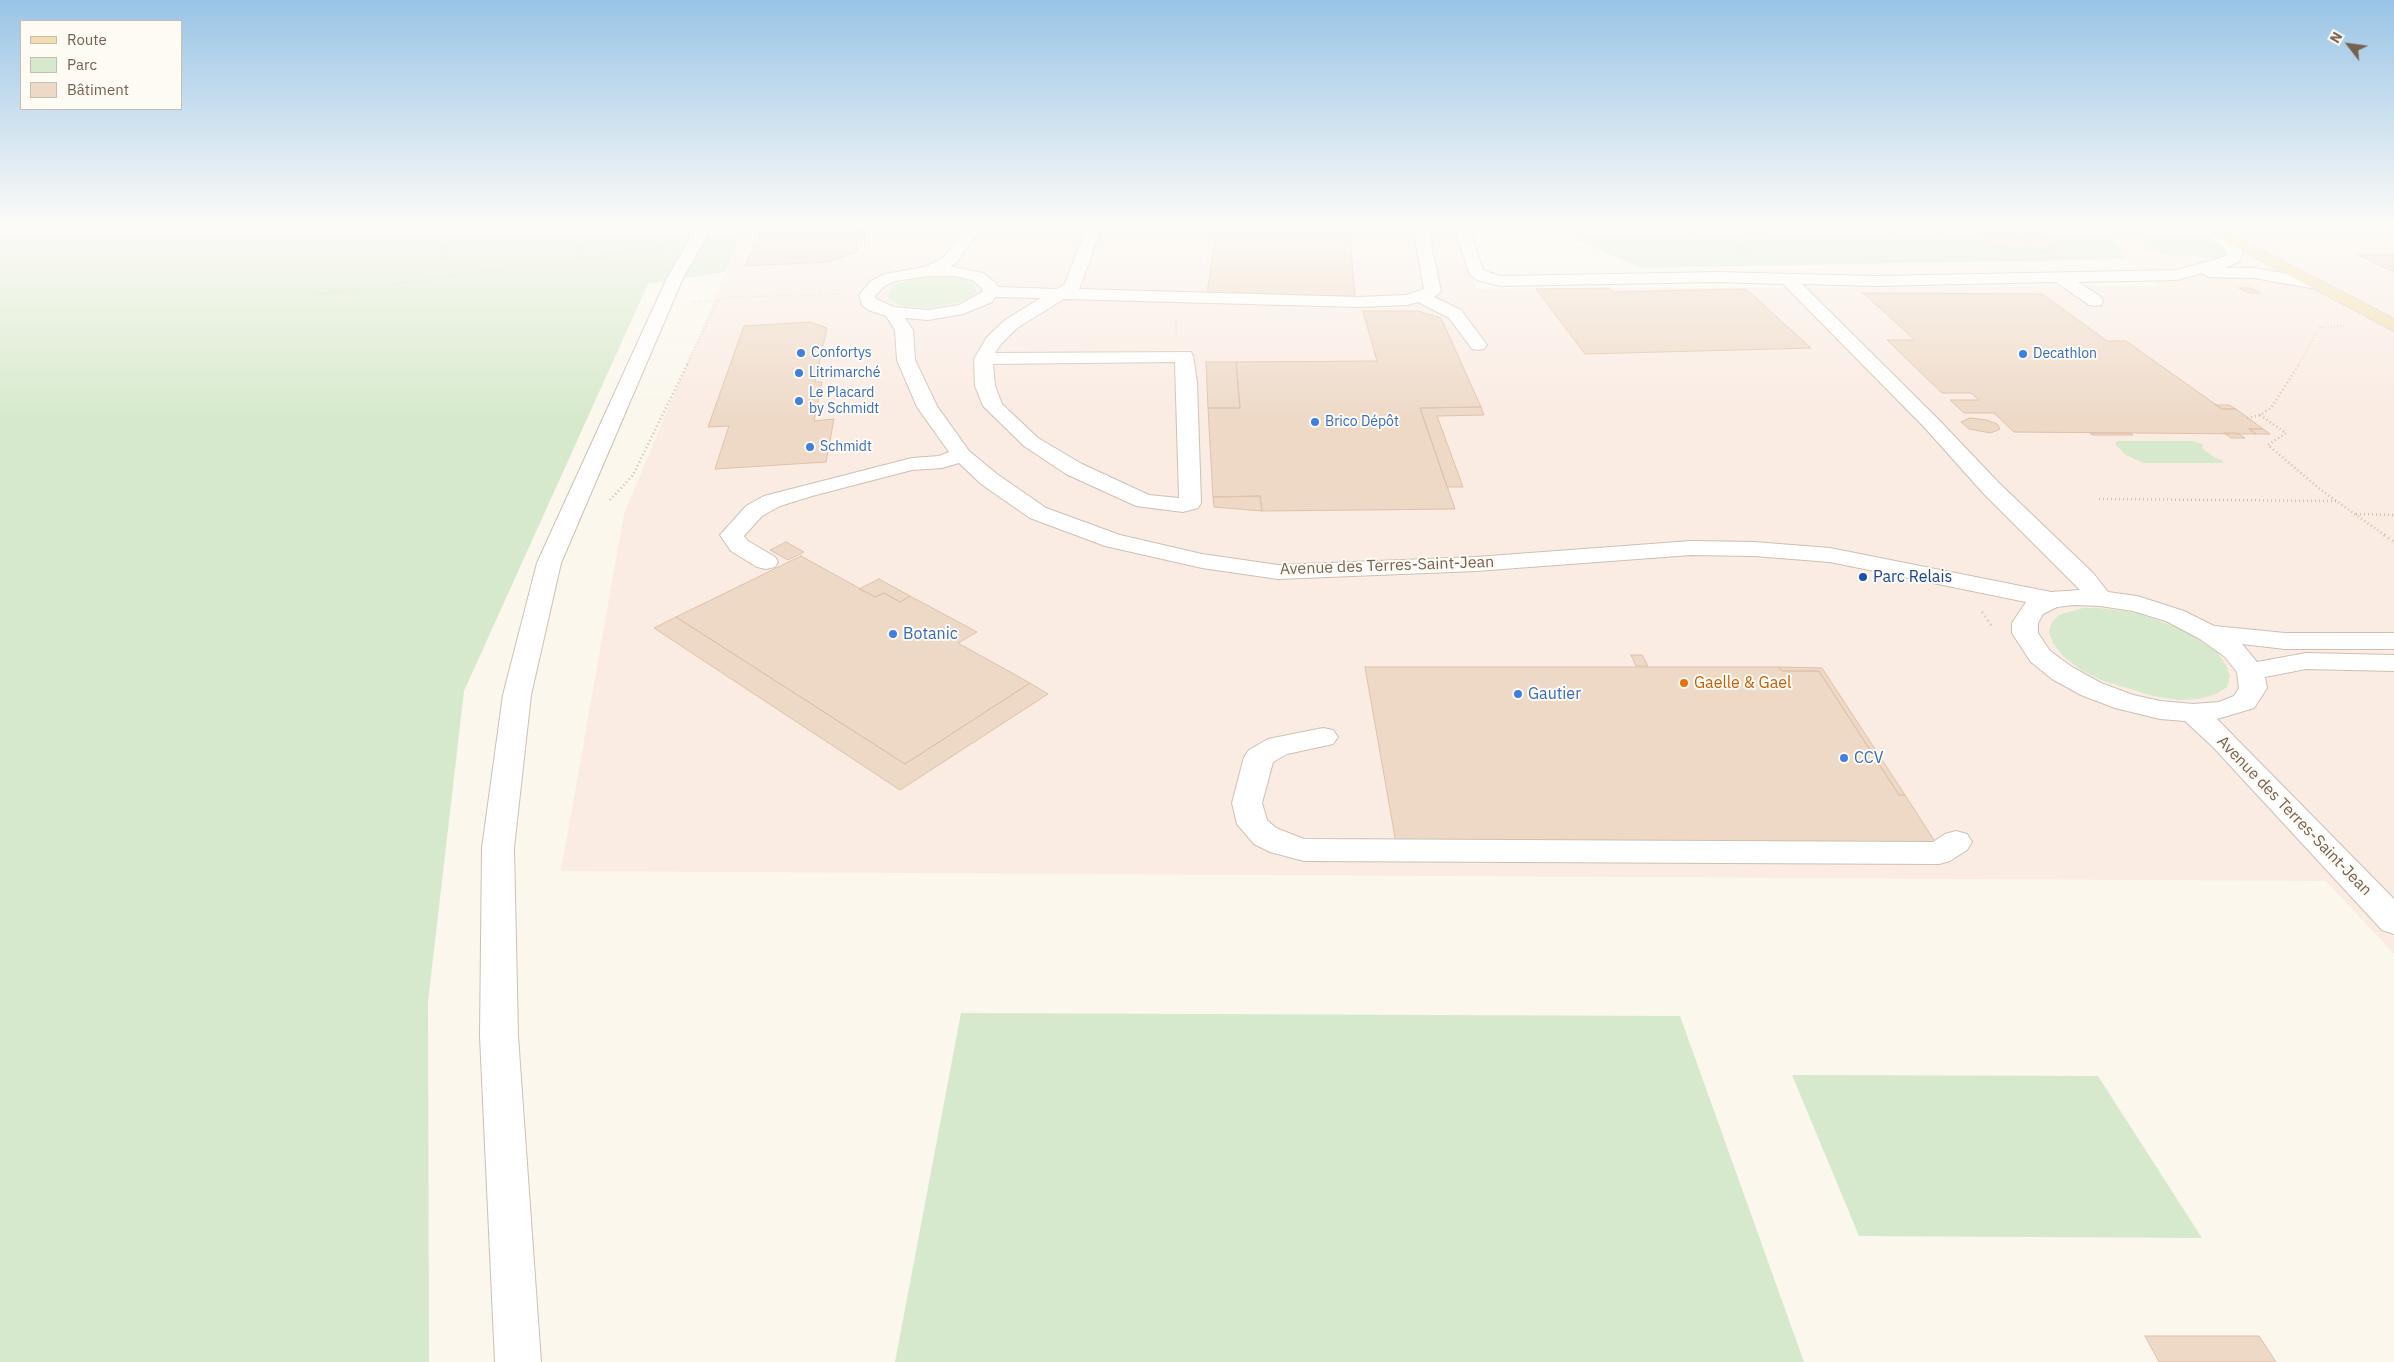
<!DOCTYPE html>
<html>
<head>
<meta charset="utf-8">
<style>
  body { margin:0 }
  #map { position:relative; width:2394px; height:1362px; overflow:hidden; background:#fbf7ed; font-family:"IBM Plex Sans",sans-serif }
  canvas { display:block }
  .legend { position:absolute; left:20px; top:20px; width:162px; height:90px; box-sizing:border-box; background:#fefbf4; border:1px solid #c8bdb3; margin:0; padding:6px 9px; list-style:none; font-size:15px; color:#766151 }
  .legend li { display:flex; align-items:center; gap:10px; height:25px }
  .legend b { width:25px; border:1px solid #c8bdb3 }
  .north { position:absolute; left:2324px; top:20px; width:50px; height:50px; -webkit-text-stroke:4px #fefbf4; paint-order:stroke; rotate:300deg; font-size:14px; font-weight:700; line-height:20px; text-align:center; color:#766151 }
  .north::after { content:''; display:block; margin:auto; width:18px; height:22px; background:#766151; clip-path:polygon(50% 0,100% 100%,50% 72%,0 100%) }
</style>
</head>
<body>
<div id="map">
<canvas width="2394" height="1362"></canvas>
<ul class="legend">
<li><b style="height:6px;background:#f3ddad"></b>Route</li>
<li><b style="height:14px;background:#d6e9cc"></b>Parc</li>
<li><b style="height:14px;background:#eed9c7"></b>Bâtiment</li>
</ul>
<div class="north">N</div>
</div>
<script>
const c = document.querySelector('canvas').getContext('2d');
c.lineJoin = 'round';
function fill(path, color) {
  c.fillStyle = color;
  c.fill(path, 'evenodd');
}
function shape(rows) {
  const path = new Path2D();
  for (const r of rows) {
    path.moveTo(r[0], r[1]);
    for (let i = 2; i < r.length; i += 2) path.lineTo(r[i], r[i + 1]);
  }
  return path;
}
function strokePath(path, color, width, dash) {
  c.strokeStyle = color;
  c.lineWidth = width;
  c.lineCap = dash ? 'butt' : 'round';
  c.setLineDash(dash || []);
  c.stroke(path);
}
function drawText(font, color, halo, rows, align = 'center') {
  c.font = font + ' "IBM Plex Sans",sans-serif';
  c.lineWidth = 4;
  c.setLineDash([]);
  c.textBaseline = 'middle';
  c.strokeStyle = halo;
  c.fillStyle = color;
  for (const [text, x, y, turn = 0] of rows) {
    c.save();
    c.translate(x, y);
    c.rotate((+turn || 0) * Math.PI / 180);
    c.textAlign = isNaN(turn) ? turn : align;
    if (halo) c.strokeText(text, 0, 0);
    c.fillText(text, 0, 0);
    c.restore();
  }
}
const commercial = shape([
  [744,227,1455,227,1477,289,2160,286,2125,259,2106,230,2101,227,2394,227,2394,954,2326,881,561,871,624,514]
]);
const green = shape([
  [0,227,744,227,725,272,648,284,464,691,428,1002,429,1362,0,1362],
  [1572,227,2101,227,2106,230,2125,259,1641,268,1578,240],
  [2152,231,2210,238,2223,245,2227,252,2224,258,2171,255,2147,250,2141,238,2142,235],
  [927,276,961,278,974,284,976,291,974,295,961,302,928,308,906,306,897,304,888,297,888,292,897,284],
  [2117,441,2193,441,2203,444,2202,448,2215,458,2223,460,2223,463,2144,463,2126,455,2115,444],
  [2083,608,2099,608,2137,613,2182,629,2217,652,2226,665,2230,676,2227,687,2216,694,2200,699,2178,700,2153,696,2101,680,2080,669,2063,656,2053,643,2049,632,2052,622,2059,615],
  [961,1013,1680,1016,1804,1362,895,1362],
  [1792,1075,2098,1076,2202,1238,1859,1236]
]);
const building = shape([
  [761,227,863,227,857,252,828,262,745,266,761,227],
  [1209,227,1218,227,1217,235,1208,234,1209,227],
  [1218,227,1349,227,1355,296,1207,293,1215,241,1207,241,1208,234,1217,235,1218,227],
  [863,228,866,228,866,244,859,244,863,228],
  [1995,228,2014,235,2041,234,2059,240,2046,252,2024,248,2021,251,1979,242,1987,235,1978,233,1984,229,1995,228],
  [2357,254,2394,254,2394,272,2383,267,2357,254],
  [1609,288,1613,292,1746,289,1811,348,1585,354,1536,289,1609,288],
  [2239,288,2251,288,2260,293,2249,293,2239,288],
  [1863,293,2042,294,2107,341,2126,341,2222,409,2236,409,2263,429,2249,429,2256,434,2014,432,1994,413,1964,413,1950,400,1979,400,1971,393,1942,393,1887,340,1915,340,1863,293],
  [1363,311,1418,311,1441,318,1481,407,1420,408,1455,509,1262,511,1260,496,1213,497,1208,408,1240,408,1236,362,1377,361,1363,311],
  [810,322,827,328,815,382,822,382,814,421,834,419,826,462,715,469,729,426,708,427,744,326,810,322],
  [1206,362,1236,362,1240,408,1208,408,1206,362],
  [2215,405,2229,405,2236,409,2222,409,2215,405],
  [1481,407,1484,415,1437,416,1463,487,1447,487,1420,408,1481,407],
  [1970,418,1987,420,1997,424,2000,429,1991,433,1969,429,1961,422,1970,418],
  [2249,429,2263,429,2270,434,2256,434,2249,429],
  [2090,433,2130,433,2133,435,2092,435,2090,433],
  [2224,433,2238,433,2245,438,2231,438,2224,433],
  [1260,496,1262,511,1214,507,1213,497,1260,496],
  [786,542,804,552,788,560,770,550,786,542],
  [801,556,875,597,884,593,900,602,910,596,977,632,958,643,1030,683,905,764,676,617,801,556],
  [879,579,910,596,900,602,884,593,875,597,859,589,879,579],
  [676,617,905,764,1030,683,1048,694,900,790,654,628,676,617],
  [1631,655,1642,655,1648,666,1636,666,1631,655],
  [1365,667,1779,667,1782,671,1819,671,1899,795,1905,795,1936,843,1396,843,1365,667],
  [1779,667,1822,668,1905,795,1899,795,1819,671,1782,671,1779,667],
  [2145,1336,2259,1336,2276,1362,2159,1362,2145,1336]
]);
const pathFar2 = shape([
  [1663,227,1723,239,1830,243,1916,241,1937,235,1951,227],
  [1704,227,1771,235,1836,237,1884,235,1921,227],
  [1834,227,1840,227],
  [1730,240,1753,253],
  [581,259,583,227],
  [1205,275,1213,227],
  [439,278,441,257,447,238,454,227],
  [312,295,664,248],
  [692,302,720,300],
  [1176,320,1176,333],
  [687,364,718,301,728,297,843,294],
  [2299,364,2320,327,2344,326]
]);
const pathFar1 = shape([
  [2260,415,2286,433,2268,445,2321,490,2386,536],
  [2247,418,2260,415,2271,408,2300,363],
  [2099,499,2337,501],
  [610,500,633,475,688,363],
  [2356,514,2394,515]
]);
const path = shape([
  [2384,535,2394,542],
  [1982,612,1993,628]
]);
const minor = shape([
  [697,227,712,227,683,278,561,563,531,695,514,848,518,1036,541,1362,495,1362,480,1036,482,848,503,695,537,563,667,278,697,227],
  [967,227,982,227,956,263,950,266,983,273,996,283,998,287,1057,289,1065,284,1087,227,1102,227,1079,289,1359,297,1406,295,1424,289,1413,227,1428,227,1441,292,1434,297,1461,310,1487,345,1484,349,1478,350,1472,349,1449,318,1418,302,1407,305,1359,307,1064,299,1017,328,1001,344,995,353,1191,352,1193,356,1197,382,1201,503,1198,508,1183,512,1136,506,1066,474,1024,446,983,406,975,386,974,359,987,337,1005,320,1041,298,995,297,992,302,963,314,928,320,905,318,913,330,915,360,937,406,969,451,997,474,1046,508,1120,535,1202,554,1278,565,1476,557,1691,541,1754,542,1830,548,2051,592,2080,590,1983,493,1925,428,1783,284,1718,282,1500,286,1477,280,1470,275,1454,227,1469,227,1483,270,1500,276,1718,272,1876,276,2177,270,2227,256,2225,249,2194,227,2212,227,2235,243,2243,252,2240,261,2225,268,2254,268,2311,278,2317,280,2319,283,2317,286,2311,288,2254,278,2209,277,2202,273,2177,280,2078,282,2101,297,2103,301,2101,305,2095,306,2089,305,2056,282,1876,286,1802,284,1939,420,1999,483,2093,573,2108,592,2137,596,2184,611,2214,626,2285,633,2394,633,2394,649,2285,649,2242,644,2257,662,2306,653,2394,655,2394,671,2306,669,2265,677,2267,688,2254,708,2217,719,2394,899,2394,934,2382,930,2213,747,2185,721,2160,719,2115,708,2081,695,2052,679,2031,662,2012,633,2012,623,2026,602,1830,562,1754,556,1691,555,1476,571,1278,579,1202,568,1105,546,1030,518,981,484,959,463,942,468,912,470,812,496,780,506,762,516,744,536,748,541,775,557,778,562,775,567,766,569,757,567,731,551,720,535,746,506,764,496,912,458,939,456,949,452,917,407,897,360,895,330,886,316,868,310,862,305,859,295,871,281,885,274,925,267,944,257,967,227],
  [929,276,954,276,972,280,982,288,982,292,959,305,928,310,894,307,876,299,875,296,883,287,895,281,929,276],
  [1175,362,1179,498,1149,495,1082,464,1038,438,1002,404,995,386,993,364,1175,362],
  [2074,605,2100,606,2133,611,2166,621,2200,639,2225,657,2237,672,2239,688,2234,696,2219,702,2193,704,2160,701,2133,695,2101,683,2072,667,2050,651,2038,633,2038,623,2043,614,2057,607,2074,605],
  [1323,728,1333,730,1338,737,1333,744,1287,754,1273,762,1262,803,1267,820,1276,828,1304,839,1933,842,1945,834,1956,831,1967,834,1972,842,1967,850,1950,861,1939,864,1304,861,1270,852,1254,844,1237,824,1232,803,1244,757,1249,750,1268,739,1323,728]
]);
const major = shape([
  [2198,227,2217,227,2394,319,2394,331,2198,227]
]);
const markers = [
  [801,353,5,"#3f7fe0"],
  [2023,354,5,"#3f7fe0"],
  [799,373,5,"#3f7fe0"],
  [799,401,5,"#3f7fe0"],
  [1315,422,5,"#3f7fe0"],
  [810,447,5,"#3f7fe0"],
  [1863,577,5,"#1a4fb4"],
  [893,634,5,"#3f7fe0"],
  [1684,683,5,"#e8710a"],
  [1518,694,5,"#3f7fe0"],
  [1844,758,5,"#3f7fe0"]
];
const farShopnames = [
  ["Confortys",811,353],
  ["Decathlon",2033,354],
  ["Litrimarché",809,373],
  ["Le Placard",809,393],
  ["by Schmidt",809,409],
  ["Brico Dépôt",1325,422],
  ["Schmidt",820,447]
];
const streetNames = [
  ["Avenue des Terres-Saint-Jean",1387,566,-2],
  ["Avenue des Terres-Saint-Jean",2294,816,46]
];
const transitNames = [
  ["Parc Relais",1873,577]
];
const shopNames = [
  ["Botanic",903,634],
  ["Gautier",1528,694],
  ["CCV",1854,758]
];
const foodNames = [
  ["Gaelle & Gael",1694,683]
];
fill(commercial, '#faebe3');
fill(green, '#d6e9cc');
fill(building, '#eed9c7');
strokePath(building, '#e0c1a9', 1);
strokePath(minor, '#cdc0b3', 2);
strokePath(major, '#d9d3ce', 2);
strokePath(pathFar2, '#d4bdaa', 2, [0.5, 2.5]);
strokePath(pathFar1, '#d4bdaa', 2.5, [1, 3]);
strokePath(path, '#d4bdaa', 3, [1, 4]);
fill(minor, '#fff');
fill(major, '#f3ddad');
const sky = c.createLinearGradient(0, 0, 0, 418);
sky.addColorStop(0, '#99c4e6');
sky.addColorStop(0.54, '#fdfbf7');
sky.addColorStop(1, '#fdfbf700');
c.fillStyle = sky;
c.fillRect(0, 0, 2394, 418);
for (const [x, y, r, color] of markers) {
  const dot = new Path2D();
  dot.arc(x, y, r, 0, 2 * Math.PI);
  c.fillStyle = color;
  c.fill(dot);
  strokePath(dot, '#fefbf4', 2);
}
drawText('14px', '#366cbe', '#fefbf4', farShopnames, 'left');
drawText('16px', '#766151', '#fefbf4', streetNames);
drawText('16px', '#164399', '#fefbf4', transitNames, 'left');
drawText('16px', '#366cbe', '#fefbf4', shopNames, 'left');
drawText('16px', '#c56008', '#fefbf4', foodNames, 'left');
</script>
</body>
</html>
